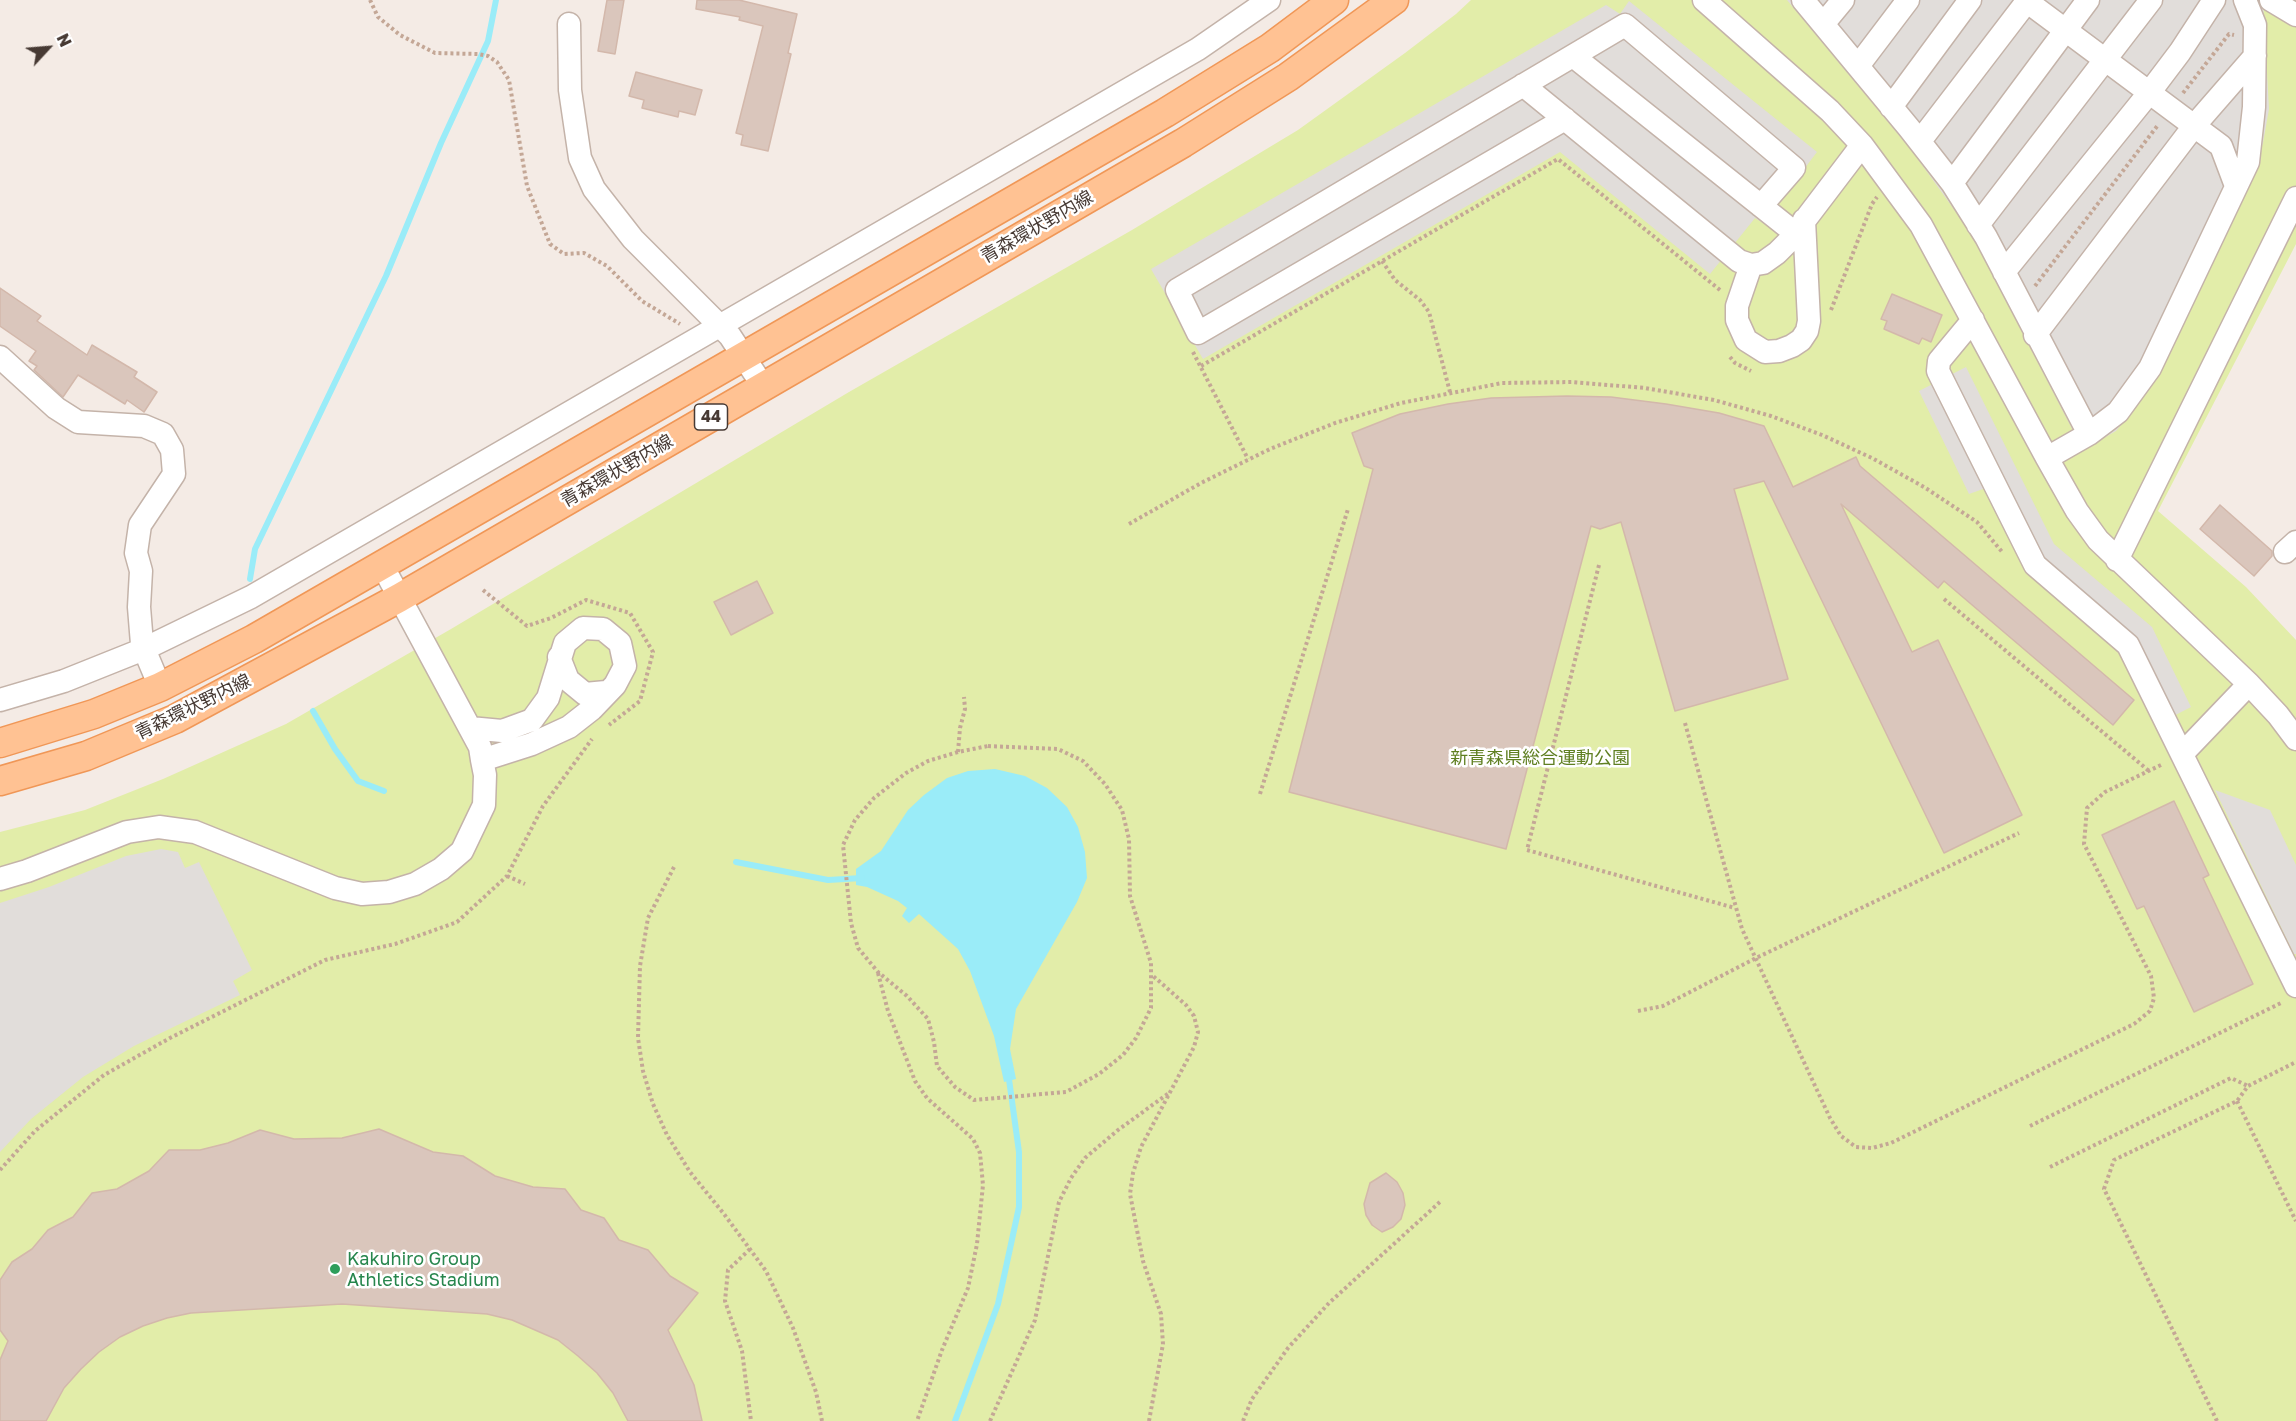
<!DOCTYPE html>
<html>
<head>
<meta charset="utf-8">
<style>
  body { margin:0 }
  #map { position:relative; width:2296px; height:1421px; overflow:hidden; background:#f4ebe5; font-family:"Golos Text",sans-serif }
  canvas { display:block }
  .north { position:absolute; left:18px; top:18px; width:60px; height:60px; -webkit-text-stroke:4px #fff; paint-order:stroke; rotate:64deg; font-size:16px; font-weight:700; line-height:24px; text-align:center; color:#473a34 }
  .north::after { content:''; display:block; margin:auto; width:21px; height:27px; background:#473a34; clip-path:polygon(50% 0,100% 100%,50% 72%,0 100%) }
</style>
</head>
<body>
<div id="map">
<canvas width="2296" height="1421"></canvas>
<div class="north">N</div>
</div>
<script>
const c = document.querySelector('canvas').getContext('2d');
c.lineJoin = 'round';
function fill(path, color) {
  c.fillStyle = color;
  c.fill(path, 'evenodd');
}
function shape(rows) {
  const path = new Path2D();
  for (const r of rows) {
    path.moveTo(r[0], r[1]);
    for (let i = 2; i < r.length; i += 2) path.lineTo(r[i], r[i + 1]);
  }
  return path;
}
function strokePath(path, color, width, dash) {
  c.strokeStyle = color;
  c.lineWidth = width;
  c.lineCap = dash ? 'butt' : 'round';
  c.setLineDash(dash || []);
  c.stroke(path);
}
function drawText(font, color, halo, rows, align = 'center') {
  c.font = font + ' "Golos Text","Noto Sans JP",sans-serif';
  c.lineWidth = 5;
  c.setLineDash([]);
  c.textBaseline = 'middle';
  c.strokeStyle = halo;
  c.fillStyle = color;
  for (const [text, x, y, turn = 0] of rows) {
    c.save();
    c.translate(x, y);
    c.rotate((+turn || 0) * Math.PI / 180);
    c.textAlign = isNaN(turn) ? turn : align;
    if (halo) c.strokeText(text, 0, 0);
    c.fillText(text, 0, 0);
    c.restore();
  }
}
const green = shape([
  [1471,0,2296,0,2296,244,2158,511,2246,587,2296,640,2296,1421,0,1421,0,832,85,810,163,779,286,724,451,629,849,392,1132,230,1298,130,1405,53,1456,14]
]);
const parking = shape([
  [1787,0,2263,0,2269,109,2263,143,2253,174,2134,409,2116,431,2083,450,1971,233,1912,151],
  [1629,1,1817,152,1763,223,1755,218,1710,274,1560,152,1203,359,1151,269,1606,5,1620,14],
  [1966,367,2054,544,2152,627,2191,707,2158,724,2122,652,2026,569,1986,488,1969,494,1919,391],
  [2215,790,2270,810,2296,865,2296,954,2294,954],
  [161,849,178,852,185,868,199,862,252,970,233,981,240,995,134,1046,83,1077,31,1119,0,1152,0,903,49,887,126,856]
]);
const water = shape([
  [995,769,1025,776,1047,788,1067,807,1078,827,1085,852,1087,878,1077,902,1016,1009,1010,1049,1016,1079,1004,1082,994,1036,970,971,958,949,919,914,909,923,902,916,907,908,898,901,867,887,856,885,856,869,881,851,908,810,924,795,947,778,968,771]
]);
const stream = shape([
  [250,579,255,549,386,276,441,143,488,41,496,0],
  [313,711,335,749,358,781,384,791],
  [736,862,828,880,862,878],
  [955,1421,998,1304,1019,1207,1019,1152,1008,1072]
]);
const building = shape([
  [607,0,624,0,615,54,598,51,607,0],
  [697,0,739,0,797,14,788,53,791,54,768,151,741,145,743,135,736,133,763,26,739,20,740,17,696,9,697,0],
  [636,72,702,90,695,115,679,111,678,117,642,108,644,100,629,96,636,72],
  [0,288,41,316,37,321,87,355,92,345,137,372,134,377,157,392,144,412,127,400,125,404,78,375,63,397,34,370,37,366,29,361,36,351,0,326,0,288],
  [1892,294,1942,315,1931,342,1922,338,1919,344,1884,329,1887,321,1881,319,1892,294],
  [1567,396,1611,397,1666,404,1719,413,1764,426,1793,487,1856,457,1860,466,2134,700,2113,725,1944,581,1938,588,1841,504,1912,652,1938,640,2022,815,1944,853,1764,481,1734,489,1788,679,1675,711,1621,522,1600,529,1591,526,1506,849,1289,792,1373,469,1364,466,1352,433,1400,414,1448,404,1491,398,1567,396],
  [2220,505,2272,551,2272,556,2254,576,2200,529,2220,505],
  [757,581,773,613,731,635,714,602,757,581],
  [2174,801,2209,875,2203,878,2253,984,2194,1012,2144,906,2137,909,2102,835,2174,801],
  [379,1129,433,1152,463,1156,495,1176,533,1187,565,1189,581,1210,604,1218,619,1240,648,1250,670,1276,698,1293,668,1330,694,1385,702,1421,628,1421,613,1393,597,1373,578,1356,558,1340,512,1320,487,1314,342,1304,191,1313,167,1318,143,1326,120,1337,99,1352,81,1369,64,1388,46,1421,0,1421,0,1360,8,1341,0,1330,0,1280,12,1262,32,1249,48,1230,73,1217,92,1193,117,1189,149,1171,169,1150,200,1150,228,1143,260,1130,294,1139,342,1138,379,1129],
  [1386,1173,1397,1182,1403,1193,1405,1205,1401,1219,1393,1227,1382,1232,1372,1225,1366,1215,1364,1204,1370,1183,1386,1173]
]);
const path = shape([
  [370,0,378,17,400,35,435,53,478,54,488,56,497,62,509,80,527,186,550,244,564,254,584,253,607,266,642,301,680,324],
  [2183,93,2229,34,2234,35],
  [1382,261,1395,280,1420,300,1429,312,1450,392],
  [2035,286,2158,125],
  [1831,310,1872,204,1877,197],
  [1193,352,1248,459],
  [1730,357,1735,363,1751,371],
  [1201,366,1558,159,1720,290],
  [1129,524,1201,483,1270,449,1335,423,1401,403,1502,383,1572,382,1645,388,1714,400,1771,416,1822,435,1872,458,1924,487,1977,522,2003,553],
  [1599,565,1527,850,1735,908],
  [483,590,527,626,551,618,586,600,630,613,653,652,640,701,609,725],
  [1944,599,2149,771],
  [1685,723,1742,929,1830,1118,1841,1136,1856,1147,1872,1148,1891,1143,2134,1024,2150,1011,2154,998,2151,976,2084,844,2087,808,2105,792,2163,764],
  [988,746,1058,749,1083,761,1105,784,1122,810,1129,839,1130,896,1151,963,1151,1008,1136,1038,1123,1055,1099,1074,1066,1092,974,1100,955,1087,937,1066,934,1042,928,1019,907,996,878,972,858,948,851,923,843,845,855,820,874,798,906,773,928,761,958,752,988,746],
  [958,752,960,728,965,709,964,697],
  [1260,794,1348,509],
  [674,867,648,918,640,966,638,1038,643,1071,653,1104,667,1135,690,1172,724,1214,766,1271,793,1328,816,1392,822,1421],
  [507,876,525,884],
  [878,973,888,1011,915,1081,927,1098,973,1139,980,1153,983,1185,977,1244,968,1288,942,1350,917,1421],
  [1638,1011,1663,1006,1756,958,2019,833],
  [2237,1101,2296,1221],
  [2030,1126,2283,1002],
  [2050,1167,2231,1078,2248,1086],
  [0,1170,35,1131,104,1075,170,1038,325,960,395,944,457,922,507,876,543,806,592,739],
  [750,1249,728,1270,725,1301,742,1351,751,1421],
  [990,1421,1035,1320,1059,1202,1071,1178,1085,1158,1118,1130,1169,1093],
  [1149,1421,1163,1344,1161,1314,1143,1261,1130,1194,1133,1173,1141,1147,1194,1047,1198,1032,1194,1016,1186,1005,1152,975],
  [1243,1421,1252,1399,1288,1348,1329,1303,1441,1201],
  [2217,1421,2104,1189,2114,1160,2237,1101,2248,1086,2296,1062]
]);
const minor = shape([
  [1704,0,1830,111,1862,145,1921,225,2047,458,2077,511,2098,540,2249,684,2278,715,2296,739],
  [1803,0,1909,128,1952,183,1986,237,2089,434],
  [2025,0,2221,146,2236,186],
  [2271,0,2296,15],
  [1824,23,1843,0],
  [569,24,570,90,580,158,594,189,633,239,730,336,763,386],
  [1573,56,1795,233],
  [1858,66,1908,0],
  [1523,85,1739,261,1751,265,1763,263,1777,253,1789,241,1862,145],
  [1891,107,1970,0],
  [1565,119,1198,333,1177,290,1625,25,1794,168,1761,206],
  [1920,141,2028,0],
  [1952,183,2088,0],
  [1978,225,2151,0],
  [1751,265,1737,306,1737,320,1746,340,1765,352,1779,351,1792,346,1801,340,1807,331,1809,321,1804,220],
  [2004,272,2149,93,2180,52,2214,0],
  [1973,320,1939,361,1938,371,2035,565,2128,645,2296,986],
  [2035,335,2194,126,2255,56],
  [0,357,56,408,78,422,144,426,163,434,172,450,174,474,140,525,136,553,141,571,139,607,142,644,160,687],
  [2047,458,2089,434,2118,412,2150,368,2248,162,2254,107,2255,25,2245,0],
  [2285,552,2296,542],
  [2117,560,2296,198],
  [559,657,568,680,585,694,606,692],
  [0,700,64,681,144,649,251,597,1198,49,1269,0],
  [470,728,502,731,532,720,548,698,565,643,583,628,603,629,620,643,625,666,615,685,592,709,569,727,532,744,482,760],
  [2182,754,2249,684],
  [0,879,27,871,127,832,159,827,195,832,335,888,362,894,389,892,415,884,441,869,462,851,484,805,485,775,482,760,480,747,382,565]
]);
const major = shape([
  [0,743,94,714,160,687,254,639,1165,113,1270,48,1334,0],
  [0,781,86,756,175,719,399,598,1183,143,1288,77,1394,0]
]);
const markers = [
  [335,1269,6,"#2e9e5b"]
];
const shields = [
  [711,417,33]
];
const shieldNames = [
  ["44",711,417]
];
const streetNames = [
  ["青森環状野内線",1037,227,-30],
  ["青森環状野内線",617,471,-30],
  ["青森環状野内線",193,707,-26]
];
const parkNames = [
  ["新青森県総合運動公園",1540,758]
];
const leisureNames = [
  ["Kakuhiro Group",347,1259],
  ["Athletics Stadium",347,1280]
];
fill(green, '#e2eda9');
fill(parking, '#e1ddda');
fill(water, '#9aecf8');
strokePath(stream, '#9aecf8', 6);
fill(building, '#dac6bc');
strokePath(building, '#d3b8ab', 1.5);
strokePath(minor, '#c4b3a9', 25);
strokePath(major, '#f09757', 31);
strokePath(path, '#c4a796', 4, [3, 3]);
strokePath(minor, '#fff', 22);
strokePath(major, '#ffc293', 28);
for (const [x, y, r, color] of markers) {
  const dot = new Path2D();
  dot.arc(x, y, r, 0, 2 * Math.PI);
  c.fillStyle = color;
  c.fill(dot);
  strokePath(dot, '#fff', 2);
}
for (const [x, y, w] of shields) {
  const box = new Path2D();
  box.roundRect(x - w / 2, y - 13, w, 26, 4.5);
  c.fillStyle = '#fff';
  c.fill(box);
  strokePath(box, '#473a34', 1.5);
}
drawText('bold 16px', '#473a34', null, shieldNames);
drawText('18px', '#473a34', '#fff', streetNames);
drawText('18px', '#5f7f21', '#fff', parkNames);
drawText('18px', '#27864d', '#fff', leisureNames, 'left');
</script>
</body>
</html>
